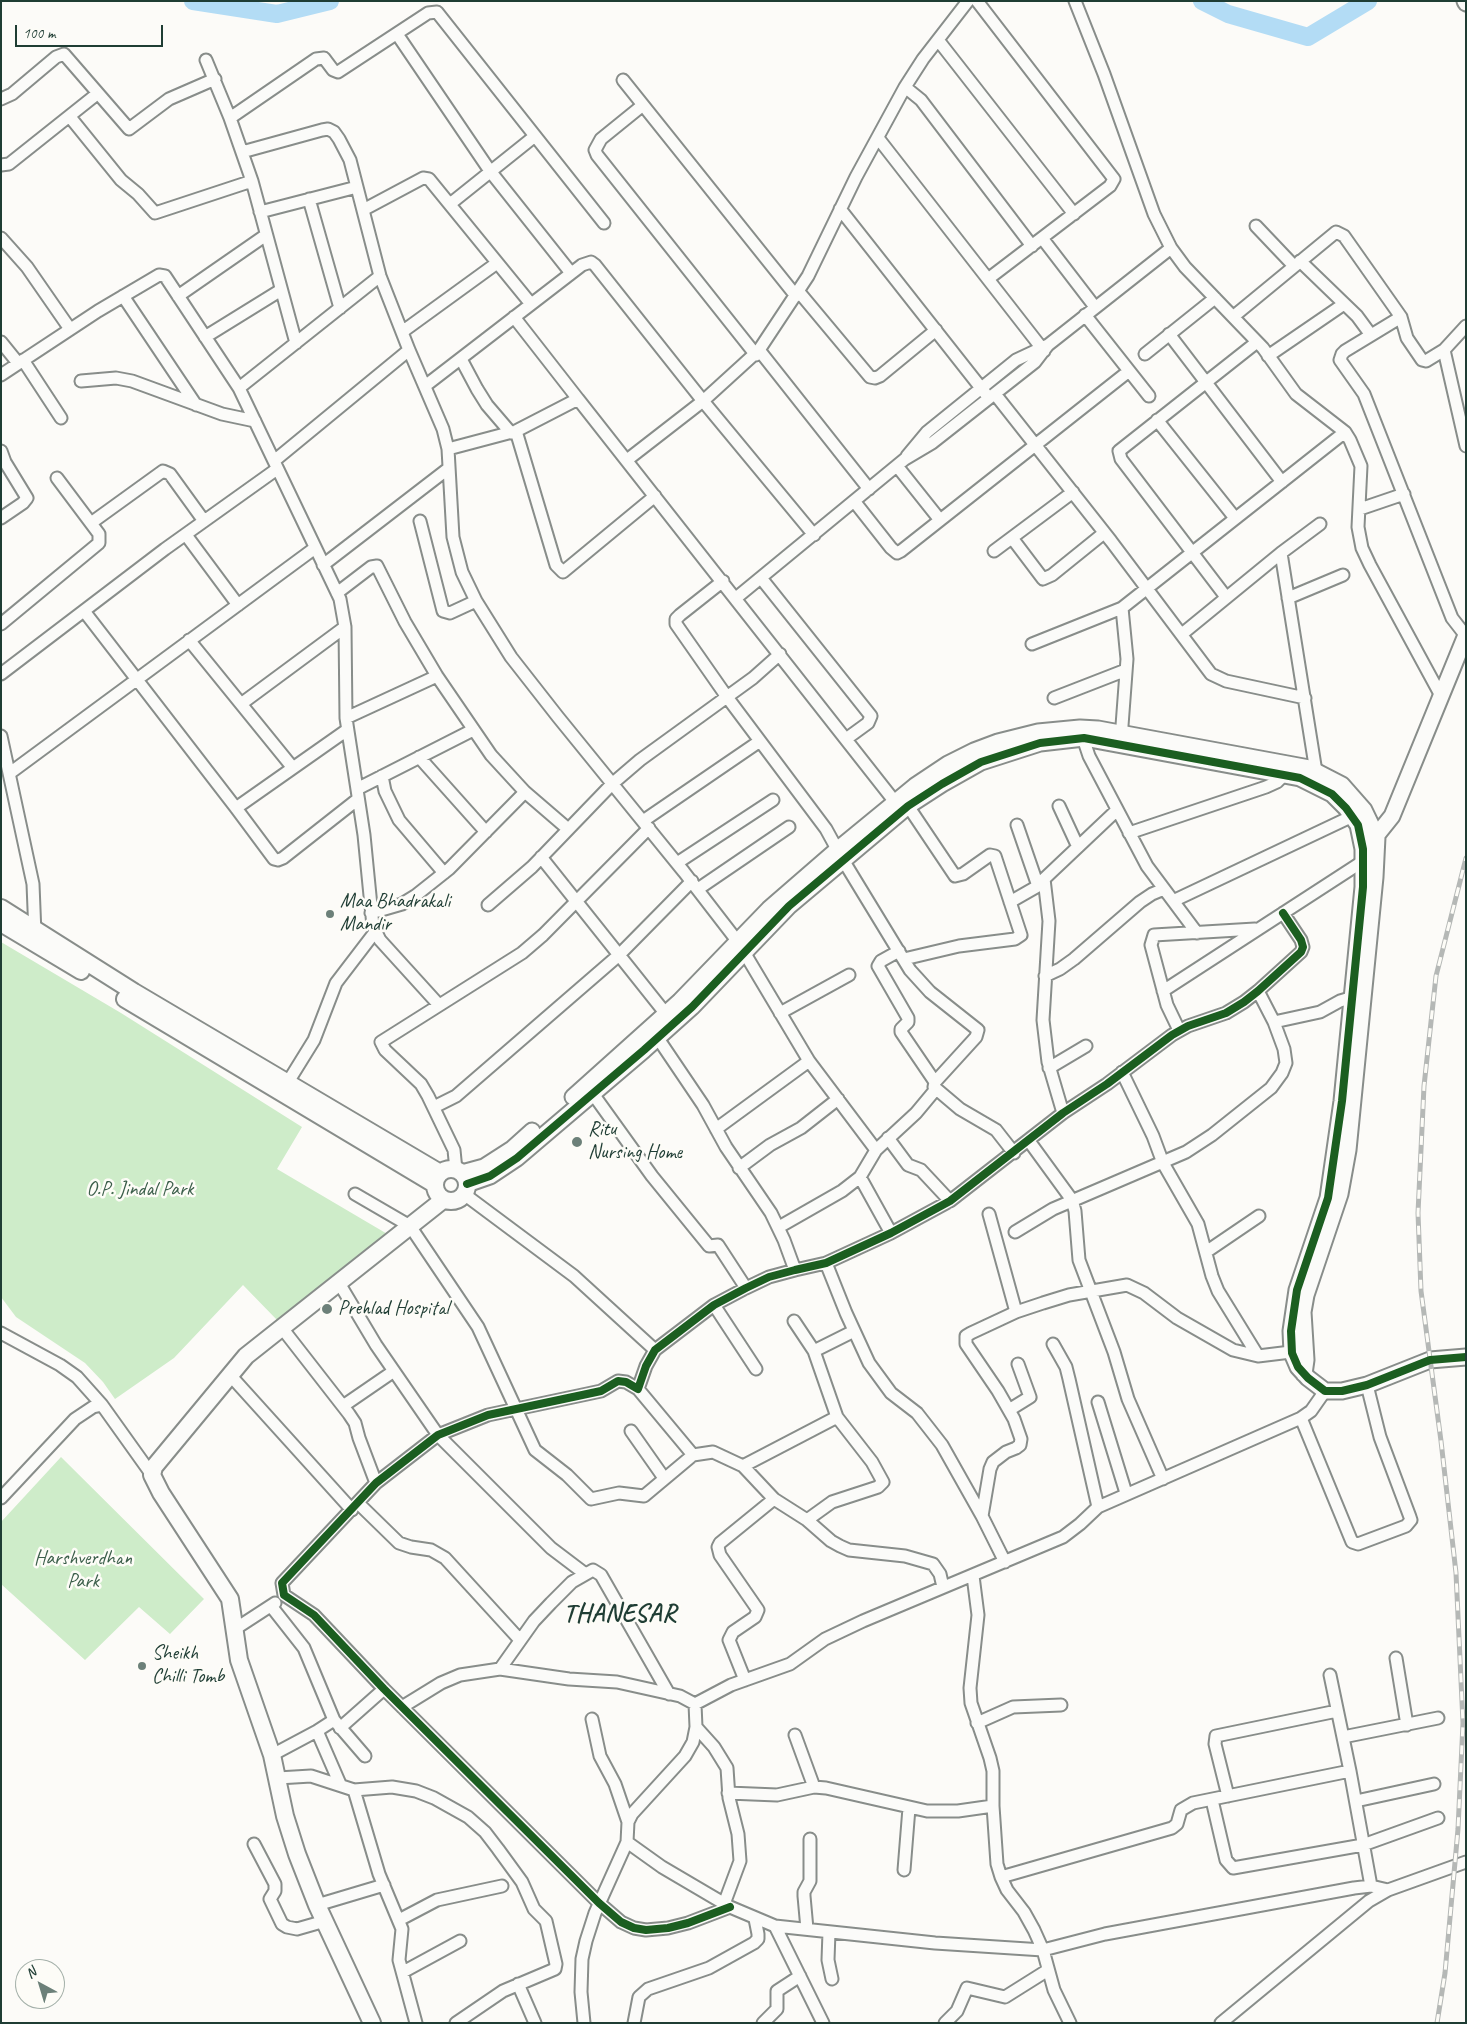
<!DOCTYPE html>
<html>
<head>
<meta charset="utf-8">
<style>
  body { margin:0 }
  #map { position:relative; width:1467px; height:2024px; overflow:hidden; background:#fcfbf8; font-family:Caveat,sans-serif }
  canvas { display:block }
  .frame { position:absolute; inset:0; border:2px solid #1f3d34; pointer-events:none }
  .north { position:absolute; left:15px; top:1959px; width:50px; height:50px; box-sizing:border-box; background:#fdfcf7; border:1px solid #a4b0a9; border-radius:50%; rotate:321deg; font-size:14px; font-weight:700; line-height:20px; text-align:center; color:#1f3d34 }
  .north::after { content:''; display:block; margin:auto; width:18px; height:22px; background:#6c8079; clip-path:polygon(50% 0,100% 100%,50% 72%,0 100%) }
  .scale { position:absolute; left:15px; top:25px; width:148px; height:22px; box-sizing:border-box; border:2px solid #1f3d34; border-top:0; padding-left:6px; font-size:15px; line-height:18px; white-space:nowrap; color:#1f3d34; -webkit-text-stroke:4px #fdfcf7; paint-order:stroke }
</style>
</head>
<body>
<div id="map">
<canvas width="1467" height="2024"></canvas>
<div class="frame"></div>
<div class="north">N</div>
<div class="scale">100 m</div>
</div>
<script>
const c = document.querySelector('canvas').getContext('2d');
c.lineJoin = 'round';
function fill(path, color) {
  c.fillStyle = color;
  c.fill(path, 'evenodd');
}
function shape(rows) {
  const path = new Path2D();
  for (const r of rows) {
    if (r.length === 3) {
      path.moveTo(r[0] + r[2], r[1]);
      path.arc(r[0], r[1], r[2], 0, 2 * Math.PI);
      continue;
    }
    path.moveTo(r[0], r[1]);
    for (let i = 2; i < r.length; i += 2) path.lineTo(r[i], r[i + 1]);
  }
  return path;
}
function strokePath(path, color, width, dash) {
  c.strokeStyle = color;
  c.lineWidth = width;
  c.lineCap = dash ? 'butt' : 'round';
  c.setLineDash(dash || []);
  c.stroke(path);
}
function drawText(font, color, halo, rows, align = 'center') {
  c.font = font + ' Caveat,sans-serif';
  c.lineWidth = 5;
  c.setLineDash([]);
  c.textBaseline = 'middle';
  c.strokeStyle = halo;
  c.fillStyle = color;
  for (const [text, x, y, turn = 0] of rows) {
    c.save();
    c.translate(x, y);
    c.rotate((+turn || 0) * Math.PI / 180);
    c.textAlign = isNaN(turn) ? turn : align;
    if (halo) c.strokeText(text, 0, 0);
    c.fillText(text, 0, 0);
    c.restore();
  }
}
const green = shape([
  [1,942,121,1013,302,1127,277,1169,389,1235,277,1320,243,1285,174,1358,115,1399,103,1382,85,1363,16,1317,1,1297],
  [61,1457,204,1599,170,1634,139,1607,85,1660,1,1584,1,1522]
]);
const river = shape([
  [193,1,277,14,330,1],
  [1202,1,1228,14,1308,37,1368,1]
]);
const minor = shape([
  [977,1,1114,179,1110,186,988,279],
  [1075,1,1104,74,1154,214,1171,248,1185,267,1263,348,1296,394,1345,432,1350,440,1361,466,1358,527,1362,548,1370,565,1440,694],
  [397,34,490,171,571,273],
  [938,40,1074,214],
  [206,60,230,118,252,181,296,343],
  [623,80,796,296],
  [905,87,921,100,1032,246],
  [1,99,12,94,56,57,64,54,129,129,169,99,215,79],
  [643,105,601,139,595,150,597,155,756,355],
  [70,117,121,180,138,194,155,213,252,181],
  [230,118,316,59,324,58,333,70,338,72,428,13,437,12,604,223],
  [878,138,1044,351],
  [242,152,322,130,328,129,334,132,339,139,350,160,380,276,409,350,443,429,448,449,453,537,462,572,476,601,511,657,558,717,684,872,738,942,809,1061,876,1150],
  [1,165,9,164,97,94],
  [309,199,340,308],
  [450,204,535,136],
  [840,209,985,393],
  [363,210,423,178,429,179,531,304],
  [260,212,357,187],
  [1256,226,1294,266],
  [1,238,27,267,70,329],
  [1042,238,1095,307],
  [1300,261,1357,316,1371,335],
  [380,276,239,388,340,599,345,627,346,718,364,835,373,926,380,940,439,1005],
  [799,292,870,377,875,378,880,376,936,330],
  [123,296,196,405],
  [178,296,266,235],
  [1085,315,1149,396],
  [1234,316,1336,232,1344,236,1401,317,1407,338,1422,360,1426,361,1444,350],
  [514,317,578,399],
  [1401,317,1345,351,1342,354,1340,360,1364,394,1452,618,1466,636],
  [1466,326,1444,350,1466,446],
  [402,332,497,263],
  [1169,334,1282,482],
  [205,337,281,290],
  [1,342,18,363],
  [759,350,869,489],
  [1145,354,1215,298],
  [1268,356,1344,304],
  [461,359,477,389,487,405,511,433],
  [23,360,61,418],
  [1,375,98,311,159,275,165,276,239,388],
  [81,381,116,378,132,381,222,414,255,421],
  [425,386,582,265,591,262,595,265,703,401,814,535],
  [995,394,1111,541,1211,674,1226,681,1305,698],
  [1157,420,1235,518],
  [516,431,556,565,563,572,655,496],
  [448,449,516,431,578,399,899,807],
  [1,451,5,462,27,498,23,503,1,518],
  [907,456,927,432,1016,360,1048,345,1171,248],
  [627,460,703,401,759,350,808,276,856,177,905,87,923,59,968,1],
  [274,461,409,350],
  [897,466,940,520],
  [854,501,891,548,897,553,901,551,1129,371],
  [1360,509,1404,494],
  [420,521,443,611,450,613,476,601],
  [91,523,163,471,170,474,204,521],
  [186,535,238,605],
  [1012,538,1043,579,1052,575,1104,533],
  [994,551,1073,492],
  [1281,553,1317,778],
  [323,565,449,468],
  [761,578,871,716,868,723,846,739],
  [723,581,680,615,676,619,676,624,727,697,826,829,843,860,910,970,930,992,978,1030,976,1037,935,1082,934,1087,960,1109,996,1130,1014,1153],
  [337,593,371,567,377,566,405,622,437,676,491,755,525,792,568,829],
  [1226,597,1121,459,1119,451,1257,342],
  [736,598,905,459,932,443,1035,362,1048,345],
  [1288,598,1343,575],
  [84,611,236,808,274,859,278,860,283,858,358,799],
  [1,624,99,543,99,534,57,478],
  [1182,634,1281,553,1320,524],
  [189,640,293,768],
  [1032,644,1122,608],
  [1,674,165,549,277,469],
  [1054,698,1126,670],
  [241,704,345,627],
  [346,718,437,676],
  [1081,732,1089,756,1147,866,1197,933],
  [1,736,33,884,35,934],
  [1121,739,1127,659,1122,608,1345,432],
  [419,757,486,832],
  [10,773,315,548],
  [382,776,385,791,399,820,444,873],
  [357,789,473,730],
  [1059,806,1078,847],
  [236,808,347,730],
  [643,821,760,741],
  [1017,825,1038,886],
  [1129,833,1266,787,1277,782,1284,775,1285,771],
  [541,857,666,1014],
  [677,863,773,800],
  [698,889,789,827],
  [1173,901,1359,813],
  [1010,902,1038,886,1043,880],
  [488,905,532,867,612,784,640,760,753,678,780,654],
  [371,913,402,904,415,896,449,869,525,792],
  [899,951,881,961,878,966,908,1018,908,1022,901,1029,901,1032,935,1082],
  [904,959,959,946,1015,939,1021,935,995,856,990,855,963,874,955,876,908,806],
  [1045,976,1060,969,1074,959,1140,902,1152,894,1164,889],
  [1163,991,1368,858],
  [780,1013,849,975],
  [1274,1022,1320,1012,1340,1001,1357,996],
  [1179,1030,1167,1005,1151,945,1154,935,1255,929],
  [653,1031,703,1105,726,1147,771,1213,784,1240,795,1270],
  [1049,1068,1086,1046],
  [1122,1072,1153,1136,1163,1163,1198,1224,1212,1276,1218,1291,1258,1356],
  [288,1082,314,1040,336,983,375,932],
  [588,1087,652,1176,709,1246,718,1245,746,1288],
  [434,1107,456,1096,619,955,692,881],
  [1063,1113,1048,1062,1043,1020,1049,921,1044,879,1117,810],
  [716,1129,809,1061],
  [888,1138,908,1165,921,1170,950,1201],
  [1029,1141,1072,1200,1075,1211,1079,1260,1114,1352,1128,1399,1163,1479],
  [739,1168,770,1145,801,1128,838,1099],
  [456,1170,454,1150,428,1096,421,1084,385,1050,381,1042,522,953,543,935,649,828],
  [860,1177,891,1233],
  [355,1194,410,1226,478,1327,535,1450,567,1475,591,1499,619,1493,644,1496,693,1455],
  [464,1194,574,1276,655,1350],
  [989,1214,1016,1312],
  [779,1227,842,1191,860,1177,876,1150,916,1113,936,1089],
  [1015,1232,1053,1209,1186,1152,1212,1135,1271,1088,1282,1073,1286,1063,1284,1049,1274,1022,1258,991],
  [1206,1252,1259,1216],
  [826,1263,846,1313,869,1363,891,1393,917,1413,942,1445,982,1516,1005,1562],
  [339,1283,376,1345,438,1435,551,1548,584,1573],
  [714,1305,756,1369],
  [794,1321,814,1351,837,1417,872,1462,883,1482,878,1487,832,1502,807,1520],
  [282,1328,349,1414,355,1423,359,1438,376,1483],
  [1,1333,60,1365,77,1377,102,1405],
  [1053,1344,1066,1367,1069,1379,1098,1507],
  [814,1351,854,1331],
  [230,1375,352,1510],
  [638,1389,693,1455,713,1452,743,1466,774,1499,807,1520,831,1541,840,1546,849,1550,905,1556,933,1564,940,1574,943,1587],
  [1098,1402,1126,1493],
  [343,1406,394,1371],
  [1009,1410,1030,1397,1018,1364],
  [1301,1418,1352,1542,1358,1544,1406,1526,1411,1520,1410,1517,1380,1437,1367,1385],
  [631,1431,664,1478],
  [743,1466,837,1417],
  [1,1498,75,1419,93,1407,102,1405,152,1475],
  [358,1503,399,1543,411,1547,431,1550,445,1558,520,1640],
  [982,1516,990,1469,993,1462,1006,1452,1016,1448,1020,1445,1021,1439,1014,1419,998,1391,966,1344,966,1336,971,1333,1016,1312,1043,1303,1069,1295,1127,1285,1144,1293,1177,1318,1233,1350,1258,1356,1299,1351],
  [973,1576,978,1615,970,1688,971,1703,990,1758,993,1771,993,1806,997,1864,1001,1877,1007,1890,1024,1912,1034,1930,1043,1950,1054,1990,1070,2023],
  [271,1606,304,1648,334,1720,365,1756],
  [235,1629,275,1603],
  [1396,1658,1407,1725],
  [500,1669,534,1621,551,1603,572,1582,593,1570,601,1575,669,1694],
  [1330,1675,1350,1771,1371,1886],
  [745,1680,729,1640,733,1632,755,1617,758,1610,720,1555,718,1547,720,1543,774,1499],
  [402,1707,441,1683,460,1675,500,1669,569,1679,617,1682,680,1696,695,1704],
  [592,1719,600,1756,615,1784,628,1822],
  [977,1723,1013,1707,1061,1705],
  [696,1727,714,1747,727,1768,729,1798,738,1834,740,1861,724,1904],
  [340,1728,384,1689],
  [317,1731,340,1784],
  [795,1735,814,1787],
  [1343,1737,1438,1718],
  [272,1755,317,1731,334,1720],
  [278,1778,311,1776,354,1790,379,1874,402,1929,399,1960,416,2023],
  [354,1790,392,1787,416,1791,434,1798,468,1817,485,1832,498,1849,522,1882,534,1909,546,1921,556,1964,555,1969,503,1991,456,2023],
  [728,1793,777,1795,814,1787,826,1788,927,1811,958,1811,993,1806],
  [1228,1796,1215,1744,1216,1736,1337,1711],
  [1212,1800,1226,1860,1233,1868,1363,1845,1438,1818],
  [1356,1801,1434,1784],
  [627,1842,662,1867,730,1907,775,1926,935,1943,1043,1950,1105,1934,1354,1888,1371,1886,1388,1890],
  [254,1844,275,1884,275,1891,270,1899,282,1924,287,1927,297,1929,325,1921],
  [904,1870,909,1808],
  [1001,1877,1172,1828,1177,1824,1181,1810,1193,1803,1350,1771],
  [317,1905,384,1885],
  [730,1907,688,1923,668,1928,646,1930,634,1928,621,1922,599,1903,384,1689,314,1615,284,1595,282,1583,376,1483,438,1435,488,1415,587,1394,601,1391,618,1381,626,1382,638,1389,646,1366,655,1350,714,1305,746,1288,769,1277,795,1270,826,1263,891,1233,950,1201,1063,1113,1107,1084,1172,1035,1188,1026,1226,1013,1244,1002,1258,991,1301,952,1303,947,1301,940,1283,913],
  [399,1920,437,1900,502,1886],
  [775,1926,823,2023],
  [807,1929,804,1896,804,1892,810,1881,810,1839],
  [829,1932,828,1960,832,1979],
  [403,1972,460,1941],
  [518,1984,535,2023],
  [584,2023,581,1992,582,1959,586,1941,595,1913,627,1842,628,1822,632,1814,685,1756,693,1742,696,1727,695,1704,731,1685,790,1664,825,1639,863,1621,1063,1537,1080,1524,1098,1507,1301,1418,1311,1411,1325,1391],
  [634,2023,639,1997,648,1989,709,1968,754,1943,758,1939,758,1934,755,1919],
  [763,2023,777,2009,777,1991,800,1976],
  [945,2023,957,2011,967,1988,1005,1997,1048,1970],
  [1221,2023,1369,1901,1388,1890,1466,1862]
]);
const tertiary = shape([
  [1465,1,1466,3],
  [1372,841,1392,816,1466,635],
  [573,1097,680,1001,769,909,837,850,915,786,948,764,974,751,998,742,1038,732,1080,728,1098,729,1309,768,1342,785,1364,810,1377,837,1375,877,1348,1150,1340,1194,1306,1295,1303,1312,1306,1360,1304,1374],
  [462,1173,484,1167,512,1149,532,1131],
  [467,1184,490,1176,517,1158,644,1050,692,1007,789,906,908,806,942,784,981,762,1040,743,1084,738,1300,778,1332,794,1346,808,1358,825,1363,849,1363,887,1342,1101,1328,1198,1297,1290,1291,1331,1292,1353,1298,1367,1308,1378,1325,1391,1342,1391,1367,1385,1430,1360,1466,1357]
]);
const secondary = shape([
  [1,908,134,992,440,1173],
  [1,923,81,971],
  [125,999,434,1184],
  [451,1185,16],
  [372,2023,317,1905,297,1854,285,1816,272,1755,239,1660,230,1599,161,1493,152,1475,154,1467,246,1356,443,1200]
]);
const rail = shape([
  [1437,2023,1445,1973,1458,1829,1463,1723,1456,1573,1441,1441,1421,1291,1418,1213,1424,1086,1436,976,1466,858]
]);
const cycleway = shape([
  [467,1184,490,1176,517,1158,644,1050,692,1007,789,906,908,806,942,784,981,762,1040,743,1084,738,1300,778,1332,794,1346,808,1358,825,1363,849,1363,887,1342,1101,1328,1198,1297,1290,1291,1331,1292,1353,1298,1367,1308,1378,1325,1391,1342,1391,1367,1385,1430,1360,1466,1357],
  [730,1907,688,1923,668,1928,646,1930,634,1928,621,1922,599,1903,384,1689,314,1615,284,1595,282,1583,376,1483,438,1435,488,1415,587,1394,601,1391,618,1381,626,1382,638,1389,646,1366,655,1350,714,1305,746,1288,769,1277,795,1270,826,1263,891,1233,950,1201,1063,1113,1107,1084,1172,1035,1188,1026,1226,1013,1244,1002,1258,991,1301,952,1303,947,1301,940,1283,913]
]);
const markers = [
  [330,914,5,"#6c8079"],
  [577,1142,6,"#6c8079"],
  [327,1309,6,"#6c8079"],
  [142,1666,5,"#6c8079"]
];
const poiNames = [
  ["Maa Bhadrakali",340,902],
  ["Mandir",340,925],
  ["Ritu",588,1130],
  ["Nursing Home",588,1153],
  ["Prehlad Hospital",338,1309],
  ["Sheikh",152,1654],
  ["Chilli Tomb",152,1677]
];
const parkNames = [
  ["O.P. Jindal Park",140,1190],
  ["Harshverdhan",83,1559],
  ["Park",83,1582]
];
const districtNames = [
  ["THANESAR",620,1614]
];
fill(green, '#ceecc9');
strokePath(river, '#b3dcf5', 18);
strokePath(minor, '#888d8a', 15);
strokePath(tertiary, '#888d8a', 19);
strokePath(secondary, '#888d8a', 20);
strokePath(minor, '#fbfbf9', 11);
strokePath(tertiary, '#fbfbf9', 15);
strokePath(secondary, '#fbfbf9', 16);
strokePath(rail, '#b5b8b6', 5);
strokePath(rail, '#fdfcf7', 3, [9]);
strokePath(cycleway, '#1b5e20', 8);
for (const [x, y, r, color] of markers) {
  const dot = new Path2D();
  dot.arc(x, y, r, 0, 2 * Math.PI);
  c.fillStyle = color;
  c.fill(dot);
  strokePath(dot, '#fdfcf7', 2);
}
drawText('20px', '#1f3d34', '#fdfcf7', poiNames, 'left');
drawText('20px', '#3b5e4a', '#fdfcf7', parkNames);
c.letterSpacing = '1px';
drawText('bold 25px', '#1f3d34', '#fdfcf7', districtNames);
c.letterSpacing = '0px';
</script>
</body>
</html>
